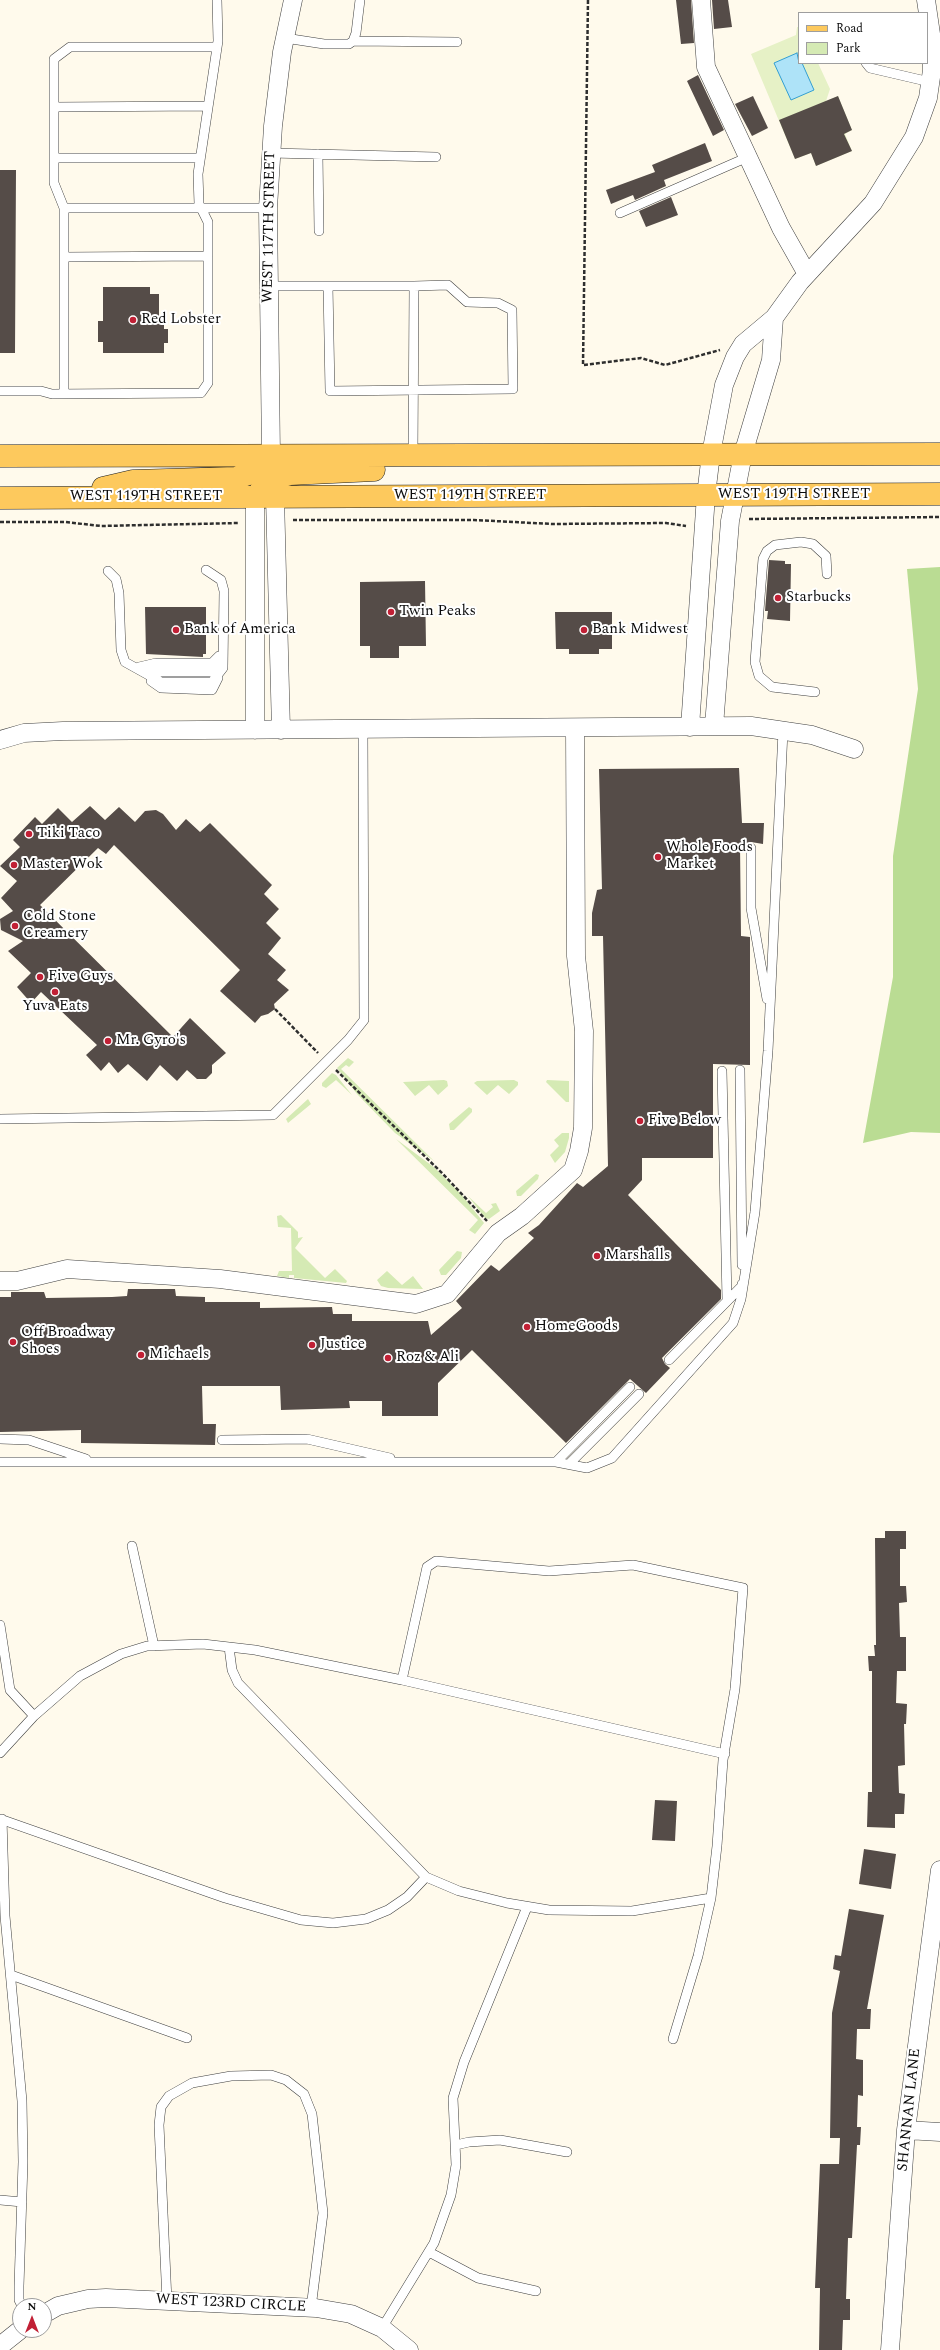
<!DOCTYPE html>
<html>
<head>
<meta charset="utf-8">
<style>
  body { margin:0 }
  #map { position:relative; width:940px; height:2350px; overflow:hidden; background:#fffaec; font-family:Spectral,serif }
  canvas { display:block }
  .legend { position:absolute; left:798px; top:12px; width:130px; height:52px; box-sizing:border-box; background:#fff; border:1px solid #9e9e9e; margin:0; padding:5px 7px; list-style:none; font-size:12px; color:#0c0c0c }
  .legend li { display:flex; align-items:center; gap:8px; height:20px }
  .legend b { width:20px; border:1px solid #9e9e9e }
  .north { position:absolute; left:12px; top:2298px; width:40px; height:40px; box-sizing:border-box; background:#fff; border:1px solid #9e9e9e; border-radius:50%; rotate:0deg; font-size:11px; font-weight:700; line-height:16px; text-align:center; color:#0c0c0c }
  .north::after { content:''; display:block; margin:auto; width:14px; height:18px; background:#c12035; clip-path:polygon(50% 0,100% 100%,50% 72%,0 100%) }
</style>
</head>
<body>
<div id="map">
<canvas width="940" height="2350"></canvas>
<ul class="legend">
<li><b style="height:5px;background:#fdc95d"></b>Road</li>
<li><b style="height:11px;background:#d5eab4"></b>Park</li>
</ul>
<div class="north">N</div>
</div>
<script>
const c = document.querySelector('canvas').getContext('2d');
c.lineJoin = 'round';
function fill(path, color) {
  c.fillStyle = color;
  c.fill(path, 'evenodd');
}
function shape(rows) {
  const path = new Path2D();
  for (const r of rows) {
    path.moveTo(r[0], r[1]);
    for (let i = 2; i < r.length; i += 2) path.lineTo(r[i], r[i + 1]);
  }
  return path;
}
function strokePath(path, color, width, dash) {
  c.strokeStyle = color;
  c.lineWidth = width;
  c.lineCap = dash ? 'butt' : 'round';
  c.setLineDash(dash || []);
  c.stroke(path);
}
function drawText(font, color, halo, rows, align = 'center') {
  c.font = font + ' Spectral,serif';
  c.lineWidth = 4;
  c.setLineDash([]);
  c.textBaseline = 'middle';
  c.strokeStyle = halo;
  c.fillStyle = color;
  for (const [text, x, y, turn = 0] of rows) {
    c.save();
    c.translate(x, y);
    c.rotate((+turn || 0) * Math.PI / 180);
    c.textAlign = isNaN(turn) ? turn : align;
    if (halo) c.strokeText(text, 0, 0);
    c.fillText(text, 0, 0);
    c.restore();
  }
}
const green = shape([
  [348,1058,354,1062,349,1067,346,1065,341,1069,434,1161,395,1133,357,1094,337,1068],
  [332,1073,336,1075,352,1095,336,1080,326,1088,322,1086,322,1083],
  [444,1080,447,1081,448,1086,438,1095,429,1085,415,1096,403,1082],
  [514,1080,518,1082,518,1085,509,1094,498,1085,487,1095,474,1083,477,1081],
  [547,1080,569,1081,569,1102,566,1102,546,1082],
  [308,1099,311,1104,288,1123,286,1119],
  [469,1107,472,1109,472,1112,454,1130,450,1130,449,1124],
  [562,1133,569,1133,569,1138,565,1152,555,1163,550,1155,559,1146,554,1140],
  [396,1139,435,1168,461,1194,484,1223,475,1234,469,1230,478,1220],
  [536,1174,539,1175,538,1179,521,1196,517,1196,516,1191],
  [468,1196,486,1213,493,1207,491,1204,496,1203,500,1211,489,1219,485,1218],
  [281,1215,298,1232,298,1238,303,1237,295,1248,325,1278,335,1269,347,1281,346,1283,294,1278,294,1275,289,1275,289,1278,277,1276,279,1271,292,1271,291,1228,278,1227,277,1216],
  [457,1251,462,1252,461,1258,446,1275,441,1275,439,1270],
  [387,1271,402,1285,413,1276,423,1289,388,1288,381,1286,377,1280]
]);
const forest = shape([
  [940,567,940,1133,911,1132,863,1143,893,977,893,856,918,689,907,569]
]);
const pitch = shape([
  [797,27,799,27,799,63,818,63,830,89,826,101,838,96,852,130,845,134,852,151,816,166,811,153,795,159,751,54,796,35]
]);
const water = shape([
  [797,53,799,63,802,63,814,90,791,100,774,63,797,53]
]);
const building = shape([
  [676,0,691,0,694,43,681,44],
  [712,0,728,0,732,27,714,29],
  [698,75,724,130,713,136,687,81],
  [753,96,768,128,752,136,735,104],
  [838,96,852,130,844,134,852,151,816,166,811,153,795,159,779,120],
  [705,143,712,161,664,180,666,186,635,200,633,195,611,204,606,190,655,172,652,165],
  [0,170,16,170,15,353,0,353],
  [671,197,678,215,646,227,639,211],
  [103,287,150,287,150,294,159,294,159,319,164,319,164,329,168,329,168,343,164,343,164,353,103,353,103,342,98,342,98,321,103,321],
  [769,560,785,561,785,564,791,564,790,621,767,619,768,611,765,611],
  [425,581,426,646,399,646,399,658,370,658,370,646,360,646,360,582],
  [145,607,206,607,206,654,203,654,203,657,146,654],
  [555,612,612,612,612,649,599,649,599,654,569,654,569,649,556,649],
  [739,768,742,823,764,823,763,844,751,842,740,845,741,936,750,937,750,1065,713,1064,713,1158,642,1158,642,1180,628,1195,721,1290,721,1299,662,1358,665,1364,670,1368,646,1393,630,1379,566,1443,472,1350,438,1383,438,1416,382,1416,382,1401,349,1401,350,1408,281,1410,280,1386,202,1386,203,1424,216,1424,215,1445,81,1443,81,1430,0,1432,0,1297,11,1297,11,1292,44,1292,46,1298,112,1297,127,1296,128,1289,175,1289,176,1296,205,1297,205,1302,260,1302,260,1308,332,1307,333,1314,352,1314,352,1321,428,1321,431,1335,462,1308,456,1301,491,1265,499,1271,534,1238,528,1233,539,1225,577,1183,583,1187,608,1166,603,936,592,936,592,913,597,890,602,889,599,769],
  [90,806,105,820,119,807,135,822,145,811,156,810,163,814,176,830,186,819,200,832,210,823,272,885,264,894,279,909,266,923,281,938,268,954,286,970,277,980,289,990,274,1004,275,1009,268,1014,261,1016,255,1023,220,991,240,970,114,845,106,854,98,848,40,905,173,1037,190,1018,226,1053,212,1065,212,1073,206,1079,197,1079,187,1070,177,1081,160,1065,147,1081,128,1064,118,1073,109,1062,101,1071,86,1055,97,1045,41,992,31,1003,17,987,31,973,8,951,23,941,1,930,0,919,13,911,1,898,17,881,0,866,20,847,13,840,35,817,42,824,58,808,72,822],
  [885,1531,906,1531,906,1549,900,1549,900,1586,906,1586,907,1602,899,1603,900,1637,906,1637,906,1671,897,1671,896,1703,907,1704,906,1724,904,1724,905,1765,898,1766,899,1793,905,1794,904,1814,895,1814,895,1828,867,1827,868,1792,872,1792,872,1671,869,1671,868,1656,875,1656,874,1645,876,1645,875,1538,885,1538],
  [655,1800,677,1801,675,1841,652,1840],
  [864,1849,896,1854,891,1889,859,1884],
  [849,1909,884,1915,867,2009,871,2009,870,2029,857,2029,856,2059,863,2060,863,2096,858,2095,857,2127,861,2127,860,2145,857,2145,852,2238,848,2238,846,2299,850,2299,850,2320,843,2320,842,2350,819,2350,820,2288,815,2288,820,2164,839,2164,840,2138,830,2138,832,2013,840,1971,833,1969,835,1955,841,1956]
]);
const path = shape([
  [588,0,583,365,641,358,665,365,720,350],
  [749,519,940,517],
  [293,520,474,520,553,524,666,523,686,526],
  [0,522,65,522,101,526,239,523],
  [275,1009,318,1053],
  [336,1070,443,1174,487,1221]
]);
const service = shape([
  [285,38,324,44,349,44,353,41,356,33,360,0],
  [353,41,457,42],
  [866,63,870,68,930,82],
  [54,107,208,106],
  [271,153,436,157],
  [318,154,319,231],
  [54,158,200,158],
  [64,208,54,183,54,59,70,47,217,47],
  [620,213,748,157],
  [64,257,208,256],
  [269,286,414,286,413,456],
  [328,286,330,391,513,389,512,310,498,303,467,302,448,285,414,286],
  [0,391,41,391,52,394,201,393,208,383,208,222,199,204,198,174,218,41,217,0],
  [64,394,64,208,268,208],
  [108,571,116,579,119,593,121,650,125,662,161,682,212,682,223,668,224,591,221,580,206,570],
  [139,667,156,663,212,663,219,656],
  [143,670,159,672,213,672,222,655],
  [151,681,161,688,212,690,218,678],
  [815,692,772,687,759,676,755,662,763,559,767,551,775,545,801,542,813,544,826,556,827,574],
  [751,848,751,908,767,999],
  [740,1070,742,1265],
  [722,1071,727,1300],
  [0,1119,273,1115,348,1040,364,1020,363,729],
  [669,1360,742,1286,742,1284],
  [0,1439,29,1440,86,1459],
  [222,1440,307,1439,390,1458],
  [0,1462,556,1462,587,1468,612,1458,733,1323,741,1299,755,1212,768,1051,783,731],
  [556,1462,630,1387],
  [569,1464,639,1394],
  [132,1546,154,1646],
  [0,1625,10,1690,34,1716],
  [229,1647,232,1670,238,1683,426,1877,459,1891,507,1903,549,1910,632,1911,711,1898],
  [402,1680,427,1567,436,1561,549,1571,633,1565,743,1588,735,1689,723,1760,717,1846,711,1898,698,1956,673,2039],
  [0,1753,34,1716,80,1676,121,1654,147,1646,203,1644,255,1650,402,1680,725,1754],
  [0,1819,225,1898,301,1920,333,1923,366,1919,388,1910,407,1897,426,1877],
  [2,1819,5,1916,22,2101,23,2162,19,2286,19,2300,22,2306],
  [11,1975,187,2038],
  [456,2145,469,2142,500,2140,567,2152],
  [0,2200,22,2202],
  [429,2252,478,2278,536,2291],
  [167,2301,159,2125,161,2107,169,2096,192,2083,231,2076,271,2075,286,2080,304,2094,312,2114,323,2213,311,2308],
  [382,2328,434,2243,451,2195,456,2165,453,2098,464,2062,527,1907]
]);
const minor = shape([
  [701,0,706,67,781,228,807,274],
  [271,456,268,208,273,126,282,52,293,0],
  [275,497,281,730],
  [714,726,730,521,743,454,771,360,774,318],
  [690,727,706,495,711,454,724,385,735,357,743,344,774,318,800,282,873,203,914,137,928,98,932,70,931,34,926,0],
  [255,730,255,497],
  [0,740,24,733,63,731,751,726,812,735,854,749],
  [0,1281,17,1281,67,1269,220,1279,416,1304,447,1294,498,1233,522,1216,573,1170,579,1151,583,1128,584,1031,576,956,575,728],
  [906,2130,940,2132],
  [44,2314,58,2306,88,2299,106,2298,316,2308,351,2314,382,2328,409,2350],
  [0,2346,20,2330],
  [890,2350,906,2130,940,1870]
]);
const primary = shape([
  [0,456,940,454],
  [103,488,133,481,236,478,258,471,271,456],
  [255,497,273,478,290,474,374,470],
  [0,498,940,494]
]);
const markers = [
  [133,320,4,"#c12035"],
  [778,598,4,"#c12035"],
  [391,612,4,"#c12035"],
  [176,630,4,"#c12035"],
  [584,630,4,"#c12035"],
  [29,834,4,"#c12035"],
  [658,857,4,"#c12035"],
  [14,865,4,"#c12035"],
  [15,926,4,"#c12035"],
  [40,977,4,"#c12035"],
  [55,992,4,"#c12035"],
  [108,1041,4,"#c12035"],
  [640,1121,4,"#c12035"],
  [597,1256,4,"#c12035"],
  [527,1327,4,"#c12035"],
  [13,1342,4,"#c12035"],
  [312,1345,4,"#c12035"],
  [141,1355,4,"#c12035"],
  [388,1358,4,"#c12035"]
];
const streetNames = [
  ["WEST 117TH STREET",270,227,-89],
  ["WEST 119TH STREET",794,495],
  ["WEST 119TH STREET",470,496],
  ["WEST 119TH STREET",146,497],
  ["SHANNAN LANE",910,2110,-84],
  ["WEST 123RD CIRCLE",231,2304,3]
];
const poiNames = [
  ["Red Lobster",141,320],
  ["Starbucks",786,598],
  ["Twin Peaks",399,612],
  ["Bank of America",184,630],
  ["Bank Midwest",592,630],
  ["Tiki Taco",37,834],
  ["Whole Foods",666,848],
  ["Market",666,865],
  ["Master Wok",22,865],
  ["Cold Stone",23,917],
  ["Creamery",23,934],
  ["Five Guys",48,977],
  ["Yuva Eats",55,1007,"center"],
  ["Mr. Gyro's",116,1041],
  ["Five Below",648,1121],
  ["Marshalls",605,1256],
  ["HomeGoods",535,1327],
  ["Off Broadway",21,1333],
  ["Shoes",21,1350],
  ["Justice",320,1345],
  ["Michaels",149,1355],
  ["Roz & Ali",396,1358]
];
fill(green, '#d5eab4');
fill(forest, '#badc93');
fill(pitch, '#e6f1c6');
fill(water, '#aee3f8');
strokePath(water, '#339fd2', 1);
fill(building, '#554c48');
strokePath(service, '#3f3f3f', 10);
strokePath(minor, '#3f3f3f', 19);
strokePath(primary, '#1d1d1d', 23);
strokePath(path, '#2e2e2e', 2.5, [4, 2]);
strokePath(service, '#fff', 9);
strokePath(minor, '#fff', 18);
strokePath(primary, '#fdc95d', 22);
for (const [x, y, r, color] of markers) {
  const dot = new Path2D();
  dot.arc(x, y, r, 0, 2 * Math.PI);
  c.fillStyle = color;
  c.fill(dot);
  strokePath(dot, '#fff', 1.5);
}
drawText('15px', '#0c0c0c', '#fff', streetNames);
drawText('15px', '#0c0c0c', '#fff', poiNames, 'left');
</script>
</body>
</html>
